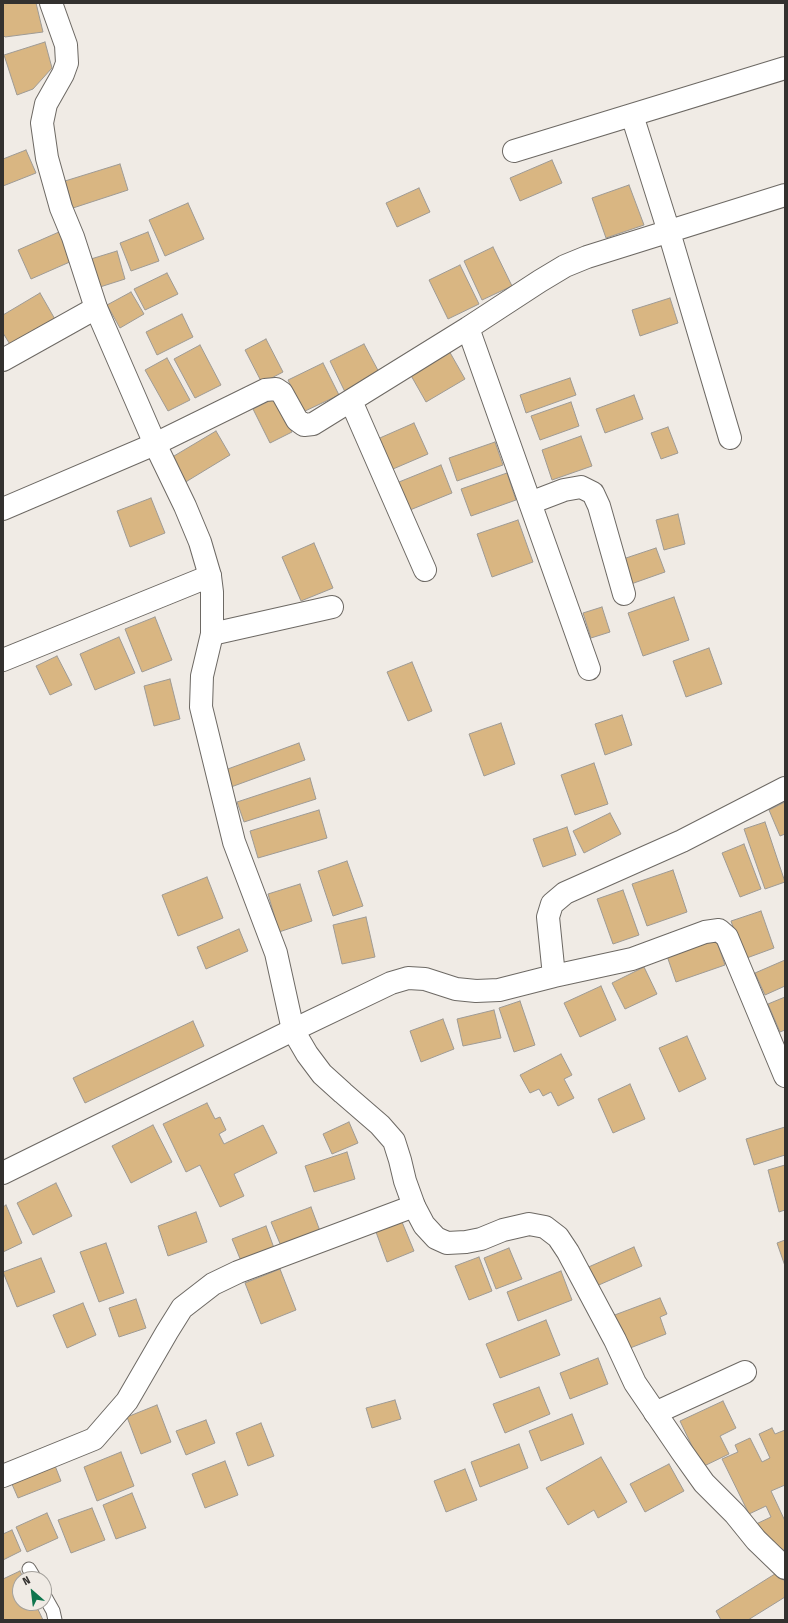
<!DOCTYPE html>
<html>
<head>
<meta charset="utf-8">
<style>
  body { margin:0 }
  #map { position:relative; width:788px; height:1623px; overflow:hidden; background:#f0ebe5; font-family:"Fira Sans Condensed",sans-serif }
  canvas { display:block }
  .frame { position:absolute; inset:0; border:4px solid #33312f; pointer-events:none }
  .north { position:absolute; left:12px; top:1571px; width:40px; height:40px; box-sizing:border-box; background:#f0ebe5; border:1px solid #a4a19c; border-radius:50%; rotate:332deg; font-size:11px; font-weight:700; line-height:16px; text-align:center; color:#33312f }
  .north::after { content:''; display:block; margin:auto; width:14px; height:18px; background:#0e754d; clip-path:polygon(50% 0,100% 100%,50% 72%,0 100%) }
</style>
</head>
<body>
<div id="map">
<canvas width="788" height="1623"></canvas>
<div class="frame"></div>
<div class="north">N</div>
</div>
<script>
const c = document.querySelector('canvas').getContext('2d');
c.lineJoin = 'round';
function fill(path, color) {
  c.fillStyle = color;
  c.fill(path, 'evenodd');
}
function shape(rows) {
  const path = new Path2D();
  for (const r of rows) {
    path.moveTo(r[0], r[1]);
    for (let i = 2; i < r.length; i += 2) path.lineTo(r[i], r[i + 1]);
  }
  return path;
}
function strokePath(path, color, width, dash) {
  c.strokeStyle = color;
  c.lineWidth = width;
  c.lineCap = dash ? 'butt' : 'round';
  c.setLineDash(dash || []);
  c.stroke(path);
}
const building = shape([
  [3,3,36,3,43,32,5,37,3,35,3,3],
  [45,42,52,68,33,89,17,95,4,55,45,42],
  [26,150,36,173,3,186,3,159,26,150],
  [552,160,562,183,520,201,510,178,552,160],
  [120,164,128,190,73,208,65,181,120,164],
  [629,185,644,225,606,238,592,198,629,185],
  [419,188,430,212,397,227,386,203,419,188],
  [188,203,204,239,165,256,149,220,188,203],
  [59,232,72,261,31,279,18,250,59,232],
  [148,232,159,261,131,271,120,243,148,232],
  [493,247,512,286,482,300,464,261,493,247],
  [117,251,125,279,100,287,91,259,117,251],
  [460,265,479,304,448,319,429,280,460,265],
  [167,273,178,294,145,310,134,289,167,273],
  [131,292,144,314,120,328,107,305,131,292],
  [40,293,56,321,11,346,3,333,3,315,40,293],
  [670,298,678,323,640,336,632,310,670,298],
  [182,314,193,337,157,355,146,332,182,314],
  [266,339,283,372,262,383,245,350,266,339],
  [364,344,381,376,346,394,330,361,364,344],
  [200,345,221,385,195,398,174,359,200,345],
  [448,349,465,379,426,402,409,372,448,349],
  [167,358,190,400,168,411,145,370,167,358],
  [323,363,339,395,303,412,288,380,323,363],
  [570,378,576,395,526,413,520,395,570,378],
  [634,395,643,419,605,433,596,409,634,395],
  [275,398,292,432,270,443,253,409,275,398],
  [571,402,579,426,540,440,531,416,571,402],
  [414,423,428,454,386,472,373,441,414,423],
  [668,427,678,453,661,459,651,433,668,427],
  [216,431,230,455,184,483,169,459,216,431],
  [581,436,592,466,552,480,542,450,581,436],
  [495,442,503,465,457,481,449,458,495,442],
  [441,465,452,493,405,512,394,484,441,465],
  [507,473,516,500,471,516,461,489,507,473],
  [151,498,165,533,130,547,117,511,151,498],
  [678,514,685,544,664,550,656,520,678,514],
  [518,520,533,562,492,577,477,534,518,520],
  [314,543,333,588,301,601,282,557,314,543],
  [656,548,665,572,631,584,623,559,656,548],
  [674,597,689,640,643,656,628,613,674,597],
  [602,607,610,632,591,638,583,613,602,607],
  [155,617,172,660,142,672,125,629,155,617],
  [119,637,135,673,95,690,80,654,119,637],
  [709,648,722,684,686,697,673,661,709,648],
  [57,656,72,685,50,695,36,666,57,656],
  [412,662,432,711,408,721,387,672,412,662],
  [170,679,180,719,154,726,144,686,170,679],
  [622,715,632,745,605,755,595,724,622,715],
  [501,723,515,764,484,776,469,734,501,723],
  [299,743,305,760,231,787,225,770,299,743],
  [594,763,608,804,575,815,561,775,594,763],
  [310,778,316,799,244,822,237,802,310,778],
  [785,802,785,834,780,836,769,810,785,802],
  [319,810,327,838,258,858,250,831,319,810],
  [610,813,621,834,584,853,573,831,610,813],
  [765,822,785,882,765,889,744,829,765,822],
  [567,827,576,855,543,867,533,839,567,827],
  [744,844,761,889,740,897,722,853,744,844],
  [347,861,363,906,333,916,318,871,347,861],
  [673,870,687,912,647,926,632,884,673,870],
  [207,877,223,918,178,936,162,895,207,877],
  [300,884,312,921,279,932,268,894,300,884],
  [623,890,639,935,613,944,597,899,623,890],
  [761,911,774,948,744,959,731,921,761,911],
  [366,917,375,957,342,964,333,925,366,917],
  [239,929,248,951,206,969,197,947,239,929],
  [716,939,725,965,676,982,667,956,716,939],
  [785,960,785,986,765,995,755,973,785,960],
  [644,967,657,994,625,1009,612,983,644,967],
  [601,986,616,1020,580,1037,564,1003,601,986],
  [785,997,785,1030,780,1032,768,1004,785,997],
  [520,1001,535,1045,514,1052,499,1008,520,1001],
  [494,1010,501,1038,463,1046,457,1019,494,1010],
  [443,1019,454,1049,421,1062,410,1031,443,1019],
  [193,1021,204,1046,85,1103,73,1078,193,1021],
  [687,1036,706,1079,679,1092,659,1048,687,1036],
  [561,1054,572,1075,564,1079,574,1098,558,1106,551,1092,543,1096,539,1089,530,1093,520,1075,561,1054],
  [630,1084,645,1119,613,1133,598,1099,630,1084],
  [207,1103,215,1119,220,1117,226,1130,219,1134,224,1144,263,1125,277,1153,234,1174,244,1196,220,1207,200,1165,186,1172,163,1124,207,1103],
  [349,1122,358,1143,332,1154,323,1134,349,1122],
  [153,1125,172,1162,131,1183,112,1146,153,1125],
  [785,1127,785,1155,754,1165,746,1139,785,1127],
  [347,1152,355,1179,314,1192,305,1166,347,1152],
  [785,1165,785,1210,779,1212,768,1170,785,1165],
  [56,1183,72,1216,33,1235,17,1203,56,1183],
  [6,1205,22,1243,3,1252,3,1207,6,1205],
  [311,1207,320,1231,281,1246,271,1222,311,1207],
  [196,1212,207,1242,168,1256,158,1226,196,1212],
  [402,1222,414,1251,387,1262,376,1232,402,1222],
  [266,1226,274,1248,241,1261,232,1239,266,1226],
  [785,1240,785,1266,777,1243,785,1240],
  [106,1243,124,1293,99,1302,80,1252,106,1243],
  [634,1247,642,1266,592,1288,584,1269,634,1247],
  [509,1248,522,1279,496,1289,484,1258,509,1248],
  [479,1257,492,1291,469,1300,455,1266,479,1257],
  [41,1258,55,1292,17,1307,3,1272,41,1258],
  [280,1269,296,1310,261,1324,245,1283,280,1269],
  [561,1271,572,1300,518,1321,507,1292,561,1271],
  [660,1298,667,1314,660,1317,666,1334,625,1350,612,1316,660,1298],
  [136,1299,146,1328,119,1337,109,1308,136,1299],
  [83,1303,96,1335,67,1348,53,1315,83,1303],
  [546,1320,560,1355,500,1378,486,1344,546,1320],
  [598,1358,608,1384,570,1399,560,1373,598,1358],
  [539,1387,550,1414,505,1433,493,1404,539,1387],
  [395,1400,401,1419,372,1428,366,1408,395,1400],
  [723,1401,736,1428,720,1436,729,1454,702,1467,680,1421,723,1401],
  [157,1405,171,1442,141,1454,127,1417,157,1405],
  [572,1414,584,1444,541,1461,529,1431,572,1414],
  [206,1420,215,1443,186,1455,176,1431,206,1420],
  [261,1423,274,1456,248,1466,236,1433,261,1423],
  [772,1428,775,1434,785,1430,785,1485,771,1491,785,1521,785,1551,757,1531,754,1525,771,1517,766,1506,749,1514,722,1459,738,1452,735,1445,750,1438,762,1462,770,1458,759,1434,772,1428],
  [519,1444,528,1468,480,1487,471,1462,519,1444],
  [121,1452,134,1486,97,1501,84,1467,121,1452],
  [601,1457,627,1502,598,1518,594,1510,568,1525,546,1488,601,1457],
  [52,1458,61,1481,18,1498,8,1475,52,1458],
  [225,1461,238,1495,205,1508,192,1474,225,1461],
  [669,1464,684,1491,645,1512,630,1484,669,1464],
  [465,1469,477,1500,446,1512,434,1481,465,1469],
  [132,1493,146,1528,116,1539,103,1505,132,1493],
  [92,1508,105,1540,71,1553,58,1520,92,1508],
  [47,1513,58,1538,27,1552,16,1527,47,1513],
  [12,1530,21,1551,3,1560,3,1534,12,1530],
  [20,1571,24,1579,20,1579,20,1603,35,1603,43,1620,3,1620,3,1579,20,1571],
  [778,1572,785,1582,785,1597,748,1620,721,1620,716,1611,778,1572]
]);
const lane = shape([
  [29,1569,35,1579],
  [44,1595,53,1611,55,1620]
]);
const street = shape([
  [632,115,669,232,730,438],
  [514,151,785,68],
  [468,328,589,669],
  [3,360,96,308],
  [351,401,425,570],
  [530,503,564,490,581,487,593,493,599,506,624,594],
  [3,509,155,444,265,390,276,389,282,393,297,420,304,425,313,424,468,328,540,281,565,266,587,257,785,195],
  [212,634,332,607],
  [3,660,210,576],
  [554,976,548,917,552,904,565,893,682,841,785,788],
  [3,1173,293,1030,391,983,408,978,425,979,456,989,476,991,499,990,554,976,632,959,705,932,719,930,727,937,785,1076],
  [655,1413,745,1372],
  [3,1476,94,1439,127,1401,167,1332,182,1308,213,1284,238,1272,414,1206]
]);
const secondary = shape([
  [51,3,66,45,67,63,63,74,46,104,42,123,47,158,61,208,73,237,96,308,155,444,185,506,200,542,210,576,212,592,212,634,202,676,201,707,234,842,276,953,293,1030,307,1054,322,1074,343,1093,380,1125,394,1141,400,1160,405,1181,414,1206,424,1225,436,1238,447,1243,466,1242,481,1239,503,1230,529,1224,545,1227,558,1237,568,1252,615,1340,635,1383,682,1452,704,1483,735,1514,756,1540,785,1568]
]);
fill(building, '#d9b682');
strokePath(building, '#9e9a94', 1);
strokePath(lane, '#6d6964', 15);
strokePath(street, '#6d6964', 24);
strokePath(secondary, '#6d6964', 24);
strokePath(lane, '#fff', 13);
strokePath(street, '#fff', 22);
strokePath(secondary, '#fff', 22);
</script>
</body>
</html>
